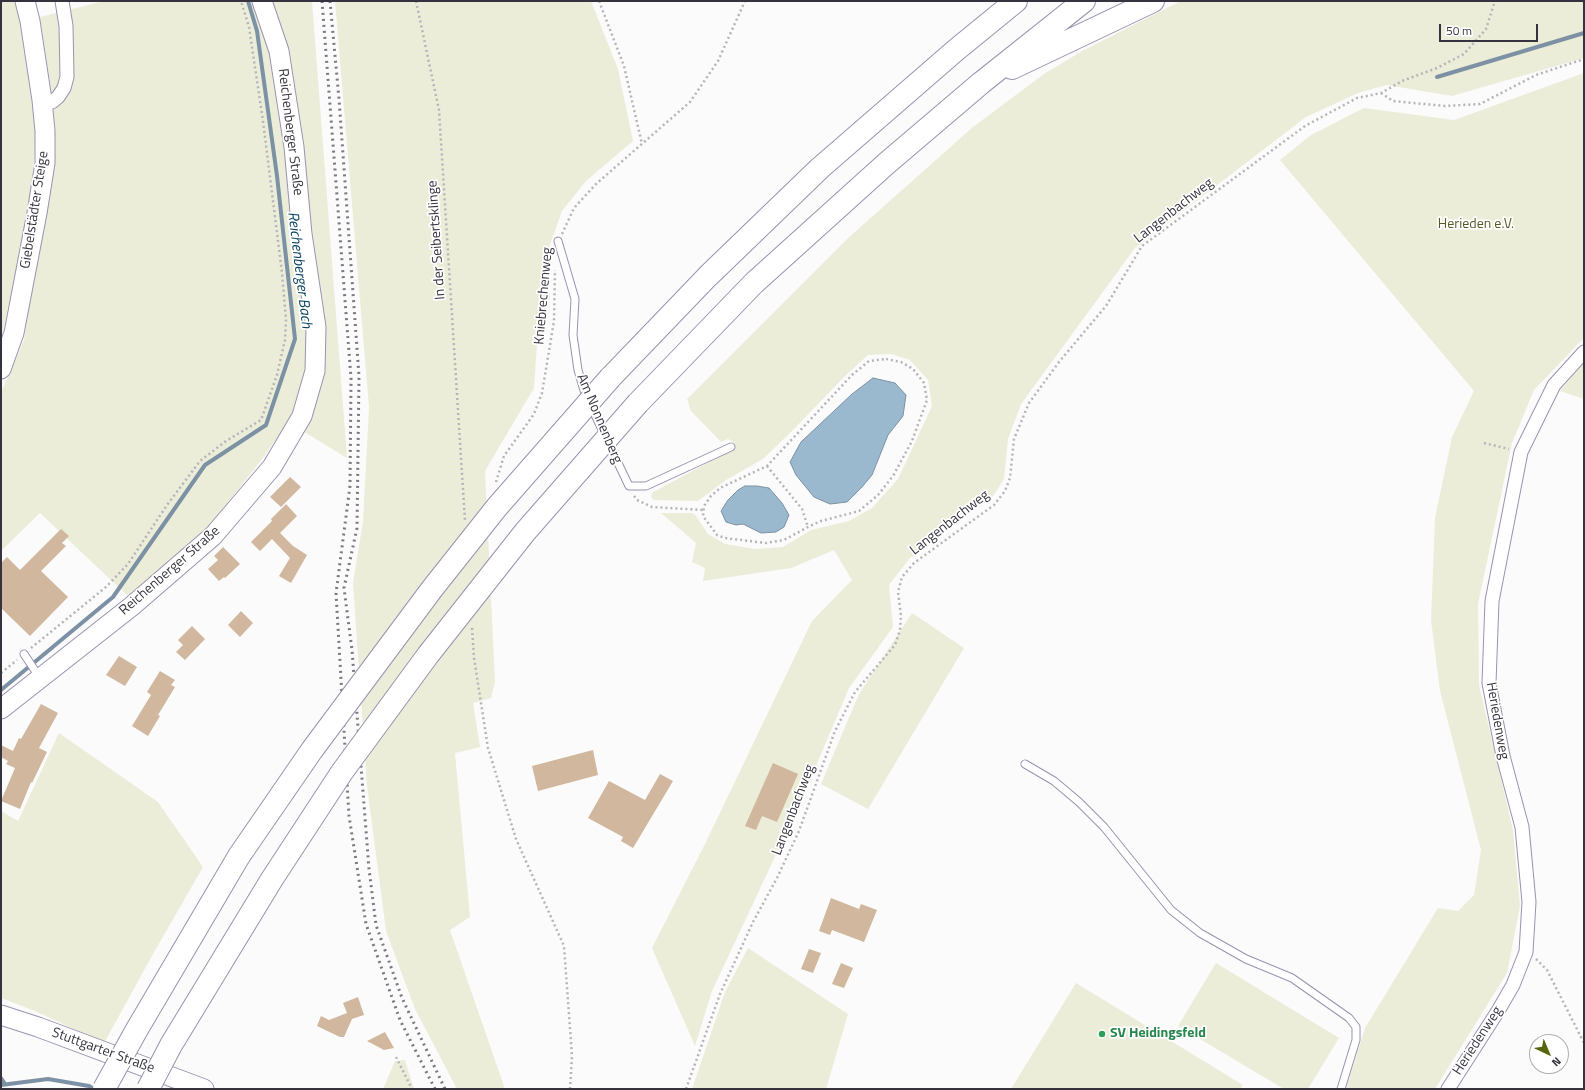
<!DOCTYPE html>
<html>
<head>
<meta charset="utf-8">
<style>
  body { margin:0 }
  #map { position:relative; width:1585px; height:1090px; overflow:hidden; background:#fbfbfb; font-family:"Titillium Web",sans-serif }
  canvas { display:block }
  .frame { position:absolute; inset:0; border:2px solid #36333f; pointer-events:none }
  .north { position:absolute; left:1529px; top:1034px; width:40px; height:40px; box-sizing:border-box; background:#fff; border:1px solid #afadb2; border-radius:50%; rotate:136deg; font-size:11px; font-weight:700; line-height:16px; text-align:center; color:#36333f }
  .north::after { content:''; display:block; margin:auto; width:14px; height:18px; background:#55660e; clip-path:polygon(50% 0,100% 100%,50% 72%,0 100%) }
  .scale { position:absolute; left:1439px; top:24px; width:99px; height:18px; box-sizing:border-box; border:2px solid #36333f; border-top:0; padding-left:5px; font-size:12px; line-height:14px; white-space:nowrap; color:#36333f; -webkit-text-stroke:3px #fff; paint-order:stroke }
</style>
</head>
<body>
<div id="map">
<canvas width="1585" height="1090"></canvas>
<div class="frame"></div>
<div class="north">N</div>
<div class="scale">50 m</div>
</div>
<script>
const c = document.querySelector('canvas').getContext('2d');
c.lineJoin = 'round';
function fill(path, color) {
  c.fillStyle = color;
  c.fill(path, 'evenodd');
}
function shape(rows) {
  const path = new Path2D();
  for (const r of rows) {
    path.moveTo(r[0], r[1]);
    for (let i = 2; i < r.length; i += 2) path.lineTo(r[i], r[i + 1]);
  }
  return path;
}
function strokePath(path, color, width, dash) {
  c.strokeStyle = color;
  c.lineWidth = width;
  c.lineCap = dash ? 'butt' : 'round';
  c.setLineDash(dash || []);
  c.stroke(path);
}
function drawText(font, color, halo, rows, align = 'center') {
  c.font = font + ' "Titillium Web",sans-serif';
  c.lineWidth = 3.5;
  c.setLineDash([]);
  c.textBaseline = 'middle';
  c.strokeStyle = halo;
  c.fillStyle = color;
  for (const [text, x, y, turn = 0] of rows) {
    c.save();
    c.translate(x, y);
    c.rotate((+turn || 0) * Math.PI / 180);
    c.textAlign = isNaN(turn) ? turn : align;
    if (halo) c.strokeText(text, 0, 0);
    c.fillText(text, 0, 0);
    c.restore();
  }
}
const green = shape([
  [1,1,15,1,20,23,37,130,29,211,1,340],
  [104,1,312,1,347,458,288,422,263,458,206,530,131,599,40,513,1,551,1,393,24,340,54,154,54,109,40,17],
  [335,1,591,1,618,69,633,141,586,181,562,211,546,256,550,298,537,344,534,388,485,471,495,682,491,698,473,703,480,747,455,753,470,917,450,930,505,1089,457,1089,415,1009,386,931,367,786,353,583,363,521,369,407],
  [1181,1,1584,1,1584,58,1452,96,1387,85,1358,93,1306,117,1135,248,1021,404,1008,439,1004,479,993,496,910,558,889,585,893,627,849,688,802,799,712,991,695,1046,652,948,705,844,812,621,852,580,834,550,791,568,703,581,705,568,692,562,696,543,661,513,692,513,696,516,708,534,725,544,755,549,783,547,811,530,849,521,872,508,898,479,932,406,928,380,910,360,891,354,868,355,846,375,791,432,763,459,726,480,698,501,654,500,651,497,653,492,734,449,735,445,732,441,728,439,721,442,691,411,687,399,848,238,973,127,1044,74,1082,51],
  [1584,73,1584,338,1534,390,1512,443,1478,604,1479,685,1513,830,1520,906,1507,973,1435,1089,1346,1089,1365,1028,1438,908,1458,911,1474,895,1481,850,1440,691,1431,620,1435,518,1452,437,1474,391,1280,160,1311,135,1364,108,1454,120],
  [1584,362,1584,399,1560,391],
  [912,613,964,648,868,809,821,784,859,694],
  [59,733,158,802,203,867,153,954,104,1043,35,1011,1,998,1,811,18,821],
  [748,948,848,1014,826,1089,692,1089,725,992],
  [1216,963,1339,1038,1308,1089,1284,1089,1178,1026],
  [1076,983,1243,1085,1240,1089,1011,1089],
  [405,1060,414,1089,383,1089,395,1061]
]);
const water = shape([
  [873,378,895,383,906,395,903,416,888,435,872,475,862,487,847,502,830,504,814,497,796,475,790,462,801,442,852,394,873,378],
  [745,486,757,486,769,488,782,503,789,515,784,527,776,532,761,533,743,524,736,525,726,522,721,511,728,500,738,490,745,486]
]);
const stream = shape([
  [1437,77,1584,33],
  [1,690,113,597,205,465,266,425,295,339,277,176,257,31,248,1],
  [1,1078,5,1084],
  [1,1085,48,1079,89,1086,94,1089]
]);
const building = shape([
  [290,477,301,487,281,507,270,497],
  [286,504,297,516,280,533,293,546,307,555,291,583,279,576,290,558,272,539,260,551,251,542,272,521,271,519],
  [61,529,69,536,62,543,66,546,41,571,68,597,30,636,1,608,1,563,7,557,20,570],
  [223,547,240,564,225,578,224,577,219,581,208,569,218,560,214,556],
  [241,611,253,623,240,637,228,625],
  [192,626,205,639,185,660,176,652,183,645,178,640],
  [119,656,137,667,125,686,106,675],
  [160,671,175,680,171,685,175,687,158,715,160,716,148,736,132,726,151,695,147,692],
  [41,704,58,713,39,748,47,752,32,783,31,782,20,809,1,801,15,768,6,764,8,761,1,757,1,745,13,751,19,738,21,739],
  [593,750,598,775,538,791,532,766],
  [773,763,798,774,777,822,762,816,756,830,745,826],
  [660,774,673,781,633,848,621,841,623,837,588,818,609,781,645,800],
  [831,898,859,909,861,904,877,910,864,942,832,930,830,935,819,931],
  [809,949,821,953,813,973,801,969],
  [841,963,853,968,844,988,832,984],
  [358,997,364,1015,352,1019,344,1037,340,1037,317,1026,321,1016,329,1020,347,1013,343,1003],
  [385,1032,394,1048,384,1050,367,1041]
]);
const path = shape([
  [416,1,439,110,465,521],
  [599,1,624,66,642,144],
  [1381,93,1393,101,1445,106,1480,104,1536,75,1584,59],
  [562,234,574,208,596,184,690,102,718,61,745,1],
  [886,359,901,362,913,369,924,383,927,400,912,441,893,476,878,495,859,511,821,521,808,527,784,540,766,543,725,538,717,535,703,516,704,506,711,496,720,488,767,466,852,375,869,361,886,359],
  [1484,443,1509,449],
  [767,466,802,509,808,527],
  [496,482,504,456,534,414,542,393,554,321,555,270],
  [634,496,637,500,652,507,704,510],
  [472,628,474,658,488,748,516,839,564,946,572,1056,570,1089],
  [31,648,106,587,128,564,167,505,200,461,226,441,261,420,277,375,285,340,286,320,282,273,263,121,249,27,241,1],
  [1,673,17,660],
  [1536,959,1547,970,1584,1043],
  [396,1057,412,1089],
  [686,1089,720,994,753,922,777,878,799,831,835,731,855,692,895,645,900,630,901,616,898,592,902,577,914,563,994,505,1005,491,1010,478,1014,439,1029,403,1059,362,1106,306,1142,246,1305,126,1357,98,1381,93,1402,81,1437,68,1464,54,1486,29,1495,1]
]);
const lane = shape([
  [558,241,575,299,573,335,578,370,585,394,629,486,646,486,731,447],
  [24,654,40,678],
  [1025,764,1054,781,1079,802,1104,827,1171,910,1200,933,1246,959,1292,978,1349,1018,1356,1027,1356,1040,1341,1089]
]);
const street = shape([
  [42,100,52,102,58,97,64,88,67,77,66,26,62,1],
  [1448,1089,1498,1011,1513,985,1526,952,1529,902,1522,827,1503,756,1489,683,1492,601,1521,452,1554,385,1584,352]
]);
const secondary = shape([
  [1,369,14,333,37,213,45,163,45,131,42,100,30,21,25,1],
  [1,709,132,606,213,536,272,467,302,416,315,371,316,327,302,234,294,147,279,51,262,1],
  [1,1015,38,1027,204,1089]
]);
const highway = shape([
  [1012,68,1153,1],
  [610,378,708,276,820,168,956,50,1016,1],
  [638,403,754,283,887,163,981,83,1084,1]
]);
const rail = shape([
  [322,1,351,378,350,486,336,593,349,816,366,924,400,1020,435,1089],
  [330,1,339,99,359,376,357,528,344,588,352,650,369,869,376,925,402,998,445,1089]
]);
const highwayBridge = shape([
  [104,1089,136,1031,239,856,312,750,432,589,497,507,610,378],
  [148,1089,171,1045,272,879,342,772,428,655,525,532,638,403]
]);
const markers = [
  [1102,1034,4,"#2e9e5b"]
];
const streetNames = [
  ["Reichenberger Straße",290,132,83],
  ["Giebelstädter Steige",35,210,-81],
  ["Langenbachweg",1174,211,-38],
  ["In der Seibertsklinge",437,240,-94],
  ["Kniebrechenweg",544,296,-85],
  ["Am Nonnenberg",599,419,67],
  ["Langenbachweg",950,523,-38],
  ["Reichenberger Straße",170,571,-41],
  ["Heriedenweg",1497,721,80],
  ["Langenbachweg",794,810,-69],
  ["Heriedenweg",1478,1041,-57],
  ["Stuttgarter Straße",103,1051,20]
];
const parkNames = [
  ["Herieden e.V.",1476,225]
];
const leisureNames = [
  ["SV Heidingsfeld",1110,1034]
];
const waterNames = [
  ["Reichenberger Bach",299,270,83]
];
fill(green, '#ebedd9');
fill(water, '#9ab9ce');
strokePath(water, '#7c91a3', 1);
strokePath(stream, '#7c91a3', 4);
fill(building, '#d0b79e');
strokePath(lane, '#9a92b0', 9);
strokePath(street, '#9a92b0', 15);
strokePath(secondary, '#9a92b0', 21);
strokePath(highway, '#9a92b0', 24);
strokePath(path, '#b5b4b9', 2.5, [2, 3]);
strokePath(lane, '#fff', 7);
strokePath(street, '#fff', 13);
strokePath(secondary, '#fff', 19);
strokePath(highway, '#fff', 22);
strokePath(rail, '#7b7981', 3, [2, 4]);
strokePath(highwayBridge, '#9a92b0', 24, []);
strokePath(highwayBridge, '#fff', 22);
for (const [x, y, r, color] of markers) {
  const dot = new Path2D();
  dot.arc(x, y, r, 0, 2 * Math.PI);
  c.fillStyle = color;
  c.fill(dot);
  strokePath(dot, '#fff', 1.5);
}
drawText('14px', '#36333f', '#fff', streetNames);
drawText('14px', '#595b26', '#fff', parkNames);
drawText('bold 14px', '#27864d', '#fff', leisureNames, 'left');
drawText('italic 15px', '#09425f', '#fff', waterNames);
</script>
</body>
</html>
